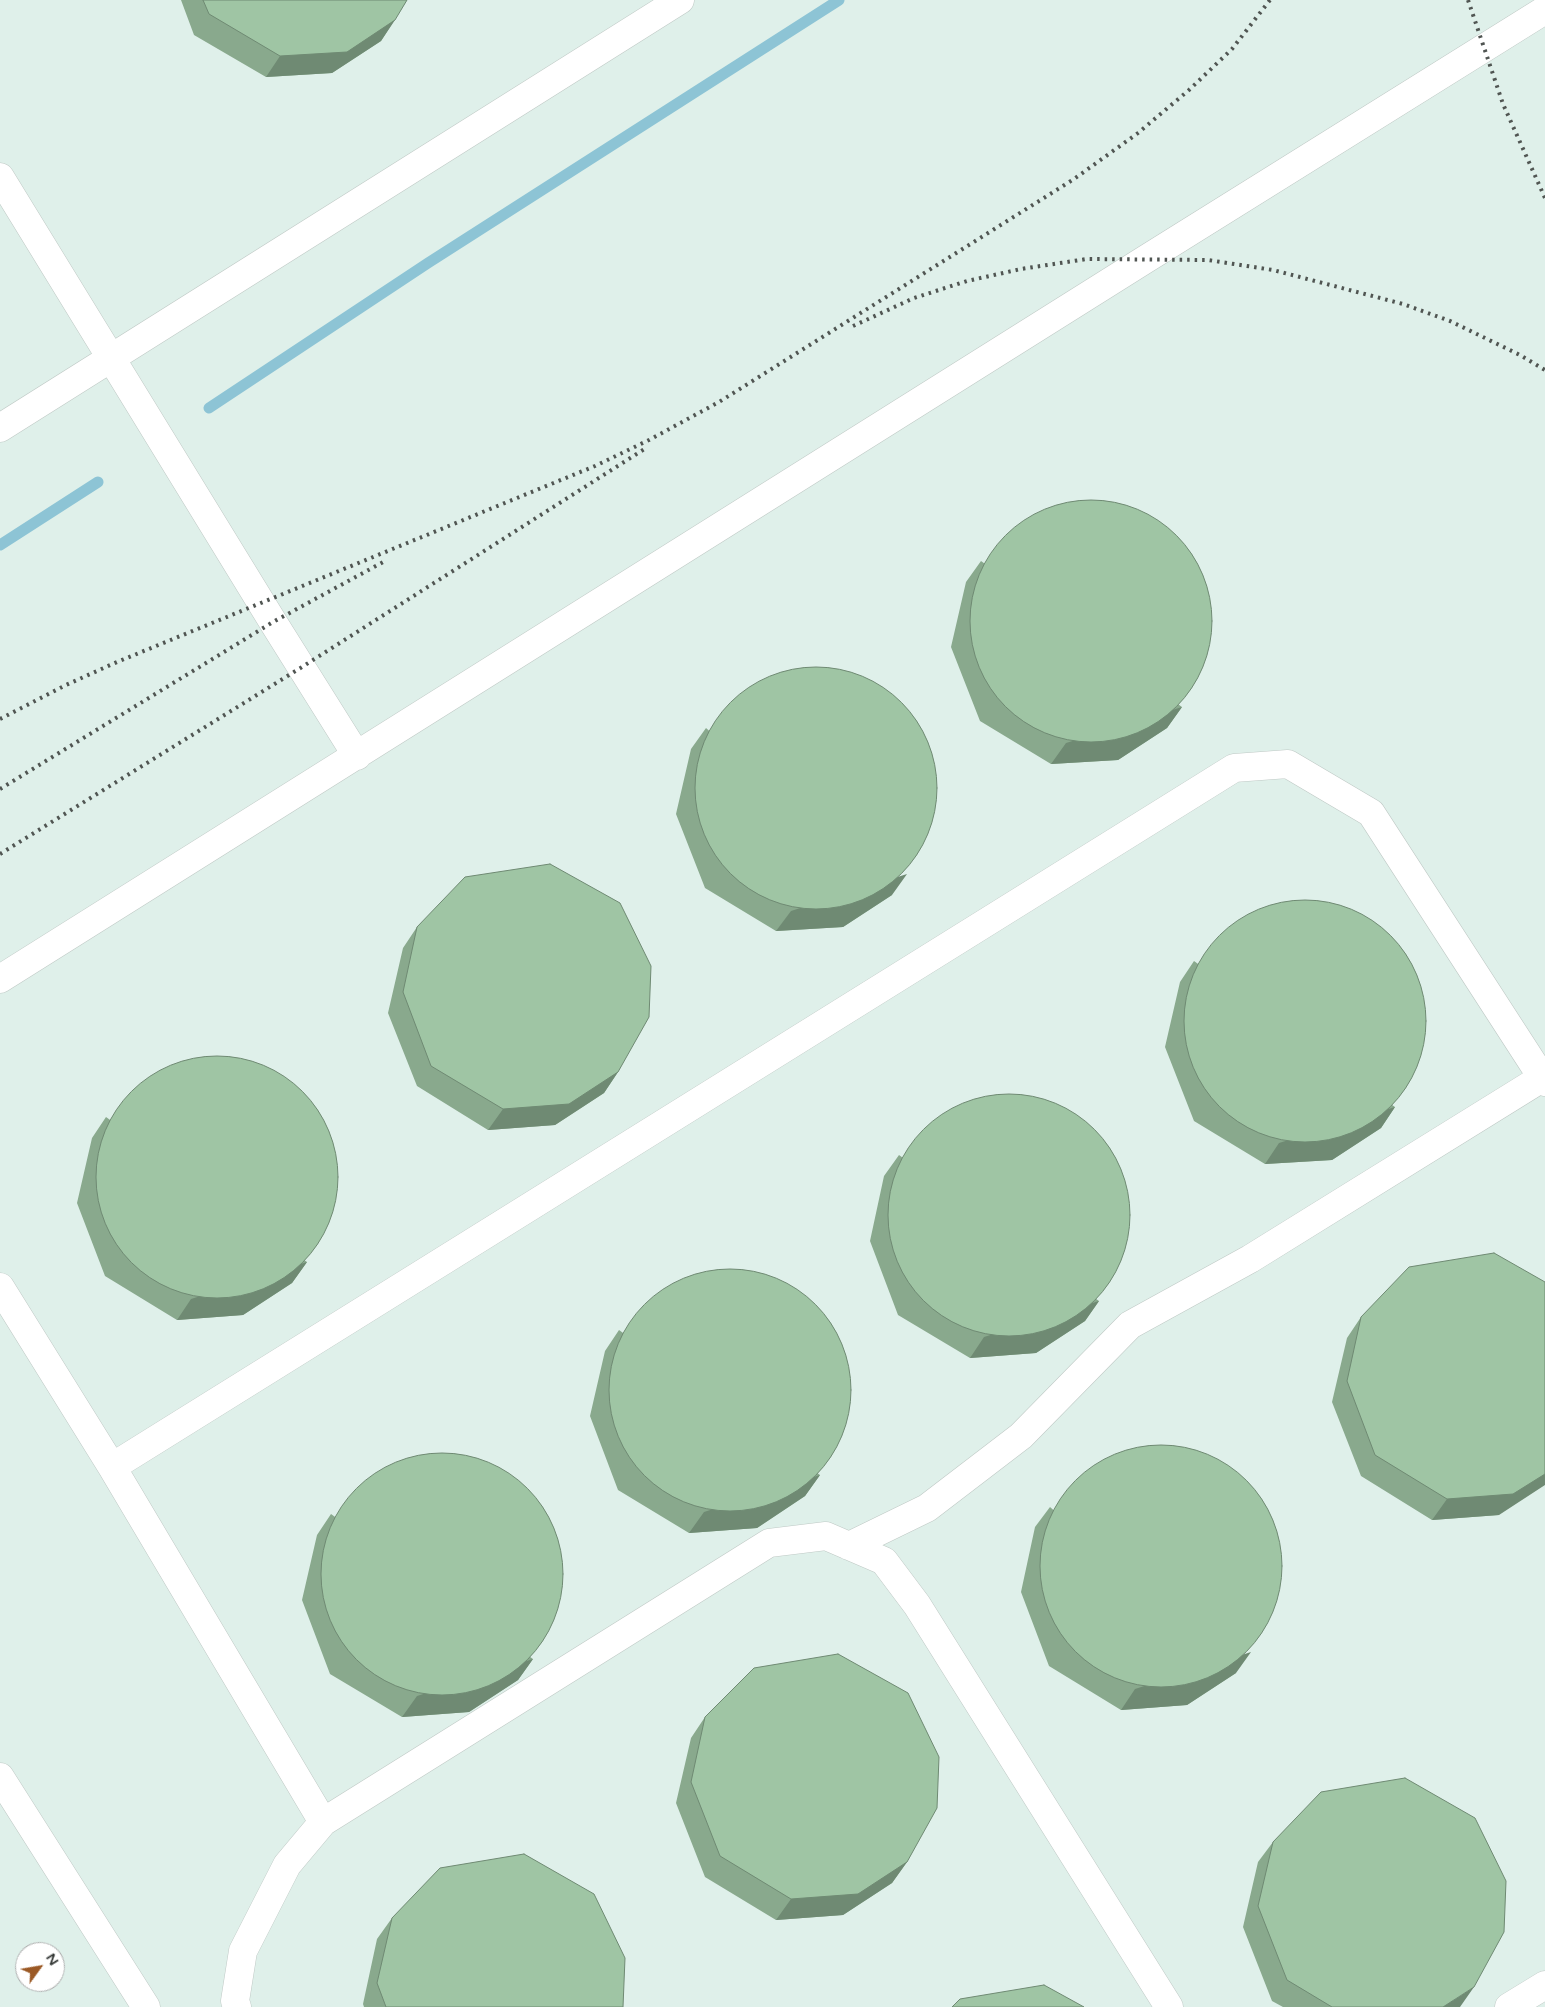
<!DOCTYPE html>
<html>
<head>
<meta charset="utf-8">
<style>
  body { margin:0 }
  #map { position:relative; width:1545px; height:2007px; overflow:hidden; background:#f3fdf9; font-family:"Varela Round",sans-serif }
  canvas { display:block }
  .north { position:absolute; left:15px; top:1942px; width:50px; height:50px; box-sizing:border-box; background:#fff; border:1px solid #aeafaf; border-radius:50%; rotate:58deg; font-size:14px; font-weight:700; line-height:20px; text-align:center; color:#343836 }
  .north::after { content:''; display:block; margin:auto; width:18px; height:22px; background:#9b5925; clip-path:polygon(50% 0,100% 100%,50% 72%,0 100%) }
</style>
</head>
<body>
<div id="map">
<canvas width="1545" height="2007"></canvas>
<div class="north">N</div>
</div>
<script>
const c = document.querySelector('canvas').getContext('2d');
c.lineJoin = 'round';
function fill(path, color) {
  c.fillStyle = color;
  c.fill(path, 'evenodd');
}
function shape(rows) {
  const path = new Path2D();
  for (const r of rows) {
    if (r.length === 3) {
      path.moveTo(r[0] + r[2], r[1]);
      path.arc(r[0], r[1], r[2], 0, 2 * Math.PI);
      continue;
    }
    path.moveTo(r[0], r[1]);
    for (let i = 2; i < r.length; i += 2) path.lineTo(r[i], r[i + 1]);
  }
  return path;
}
function strokePath(path, color, width, dash) {
  c.strokeStyle = color;
  c.lineWidth = width;
  c.lineCap = dash ? 'butt' : 'round';
  c.setLineDash(dash || []);
  c.stroke(path);
}
const built = shape([
  [0,0,1545,0,1545,2007,0,2007],
  [25,1952,55,1952,55,1982,25,1982]
]);
const stream = shape([
  [209,408,428,263,839,0],
  [0,545,98,482]
]);
const minor = shape([
  [0,177,273,622,357,756],
  [0,428,680,0],
  [0,979,1146,259,1545,10],
  [0,1287,112,1467,1234,768,1288,764,1371,813,1545,1082],
  [112,1467,323,1822],
  [849,1546,927,1508,1021,1436,1130,1325,1250,1259,1542,1078],
  [0,1777,146,2007],
  [237,2007,235,2001,243,1951,287,1865,323,1822,769,1543,826,1536,884,1561,917,1605,1169,2007],
  [1509,2007,1545,1985]
]);
const rail = shape([
  [1468,0,1503,104,1545,198],
  [853,326,914,298,967,281,1021,269,1087,259,1208,260,1273,270,1403,304,1450,321,1520,355,1545,370],
  [0,719,66,685,117,662,595,466,649,440,719,402,1074,179,1138,133,1189,90,1232,49,1270,0],
  [0,789,273,622,385,561],
  [0,854,302,667,646,448]
]);
const wall = shape([
  [181,0,407,0,381,41,332,73,266,77,194,35],
  [981,561,1182,707,1167,728,1118,760,1051,764,980,721,951,647,966,582],
  [706,728,892,895,843,927,776,931,705,888,676,814,691,749],
  [417,927,618,1072,604,1093,555,1125,488,1130,417,1086,388,1013,403,948],
  [1194,961,1395,1107,1381,1128,1332,1160,1265,1164,1194,1121,1165,1047,1180,982],
  [106,1117,307,1262,292,1283,243,1315,177,1320,105,1276,77,1203,92,1138],
  [899,1155,1099,1301,1085,1321,1036,1353,970,1358,898,1315,870,1241,884,1176],
  [1361,1317,1499,1515,1432,1520,1361,1476,1332,1402,1347,1338],
  [619,1330,820,1475,805,1496,757,1528,689,1533,618,1490,590,1416,605,1351],
  [1050,1507,1236,1673,1187,1705,1121,1710,1049,1666,1021,1592,1035,1527],
  [331,1514,533,1659,518,1680,469,1712,402,1717,330,1674,302,1600,317,1535],
  [705,1717,907,1862,892,1883,843,1915,776,1920,705,1877,676,1803,691,1738],
  [1273,1842,1460,2007,1283,2007,1272,2001,1243,1927,1258,1862],
  [392,1918,623,2007,364,2007,363,2004,377,1939]
]);
const shadedWall = shape([
  [395,20,381,41,332,73,266,77,280,56],
  [1182,707,1167,728,1118,760,1051,764,1066,743],
  [907,874,892,895,843,927,776,931,791,911],
  [618,1072,604,1093,555,1125,488,1130,503,1109],
  [1395,1107,1381,1128,1332,1160,1265,1164,1279,1143],
  [307,1262,292,1283,243,1315,177,1320,191,1299],
  [1099,1301,1085,1321,1036,1353,970,1358,984,1337],
  [1545,1474,1545,1485,1499,1515,1432,1520,1447,1499],
  [820,1475,805,1496,757,1528,689,1533,704,1512],
  [1251,1652,1236,1673,1187,1705,1121,1710,1135,1689],
  [533,1659,518,1680,469,1712,402,1717,417,1696],
  [907,1862,892,1883,843,1915,776,1920,791,1899],
  [1474,1987,1460,2007,1443,2007]
]);
const building = shape([
  [203,0,407,0,395,20,347,52,280,56,209,14,203,0],
  [1091,621,121],
  [816,788,121],
  [550,864,620,903,651,966,649,1017,618,1072,569,1104,503,1109,431,1066,403,992,417,927,465,877,550,864],
  [1305,1021,121],
  [217,1177,121],
  [1009,1215,121],
  [1494,1253,1545,1282,1545,1474,1513,1494,1447,1499,1375,1455,1347,1381,1361,1317,1409,1267,1494,1253],
  [730,1390,121],
  [1161,1566,121],
  [442,1574,121],
  [838,1654,908,1693,939,1757,937,1808,907,1862,858,1894,791,1899,720,1856,691,1782,705,1717,754,1668,838,1654],
  [1405,1778,1475,1818,1506,1881,1504,1932,1474,1987,1443,2007,1332,2007,1287,1980,1258,1906,1273,1842,1321,1792,1405,1778],
  [524,1854,594,1894,625,1958,623,2007,386,2007,377,1983,392,1918,440,1868,524,1854],
  [1044,1985,1084,2007,952,2007,960,1999,1044,1985]
]);
fill(built, '#dff0ea');
strokePath(stream, '#8dc4d5', 11);
strokePath(minor, '#bfc9c5', 29);
strokePath(minor, '#fff', 28);
strokePath(rail, '#505552', 4, [2.5, 5]);
fill(wall, '#89a98d');
fill(shadedWall, '#6f8a73');
fill(building, '#9fc5a4');
strokePath(building, '#6f8a73', 1);
</script>
</body>
</html>
